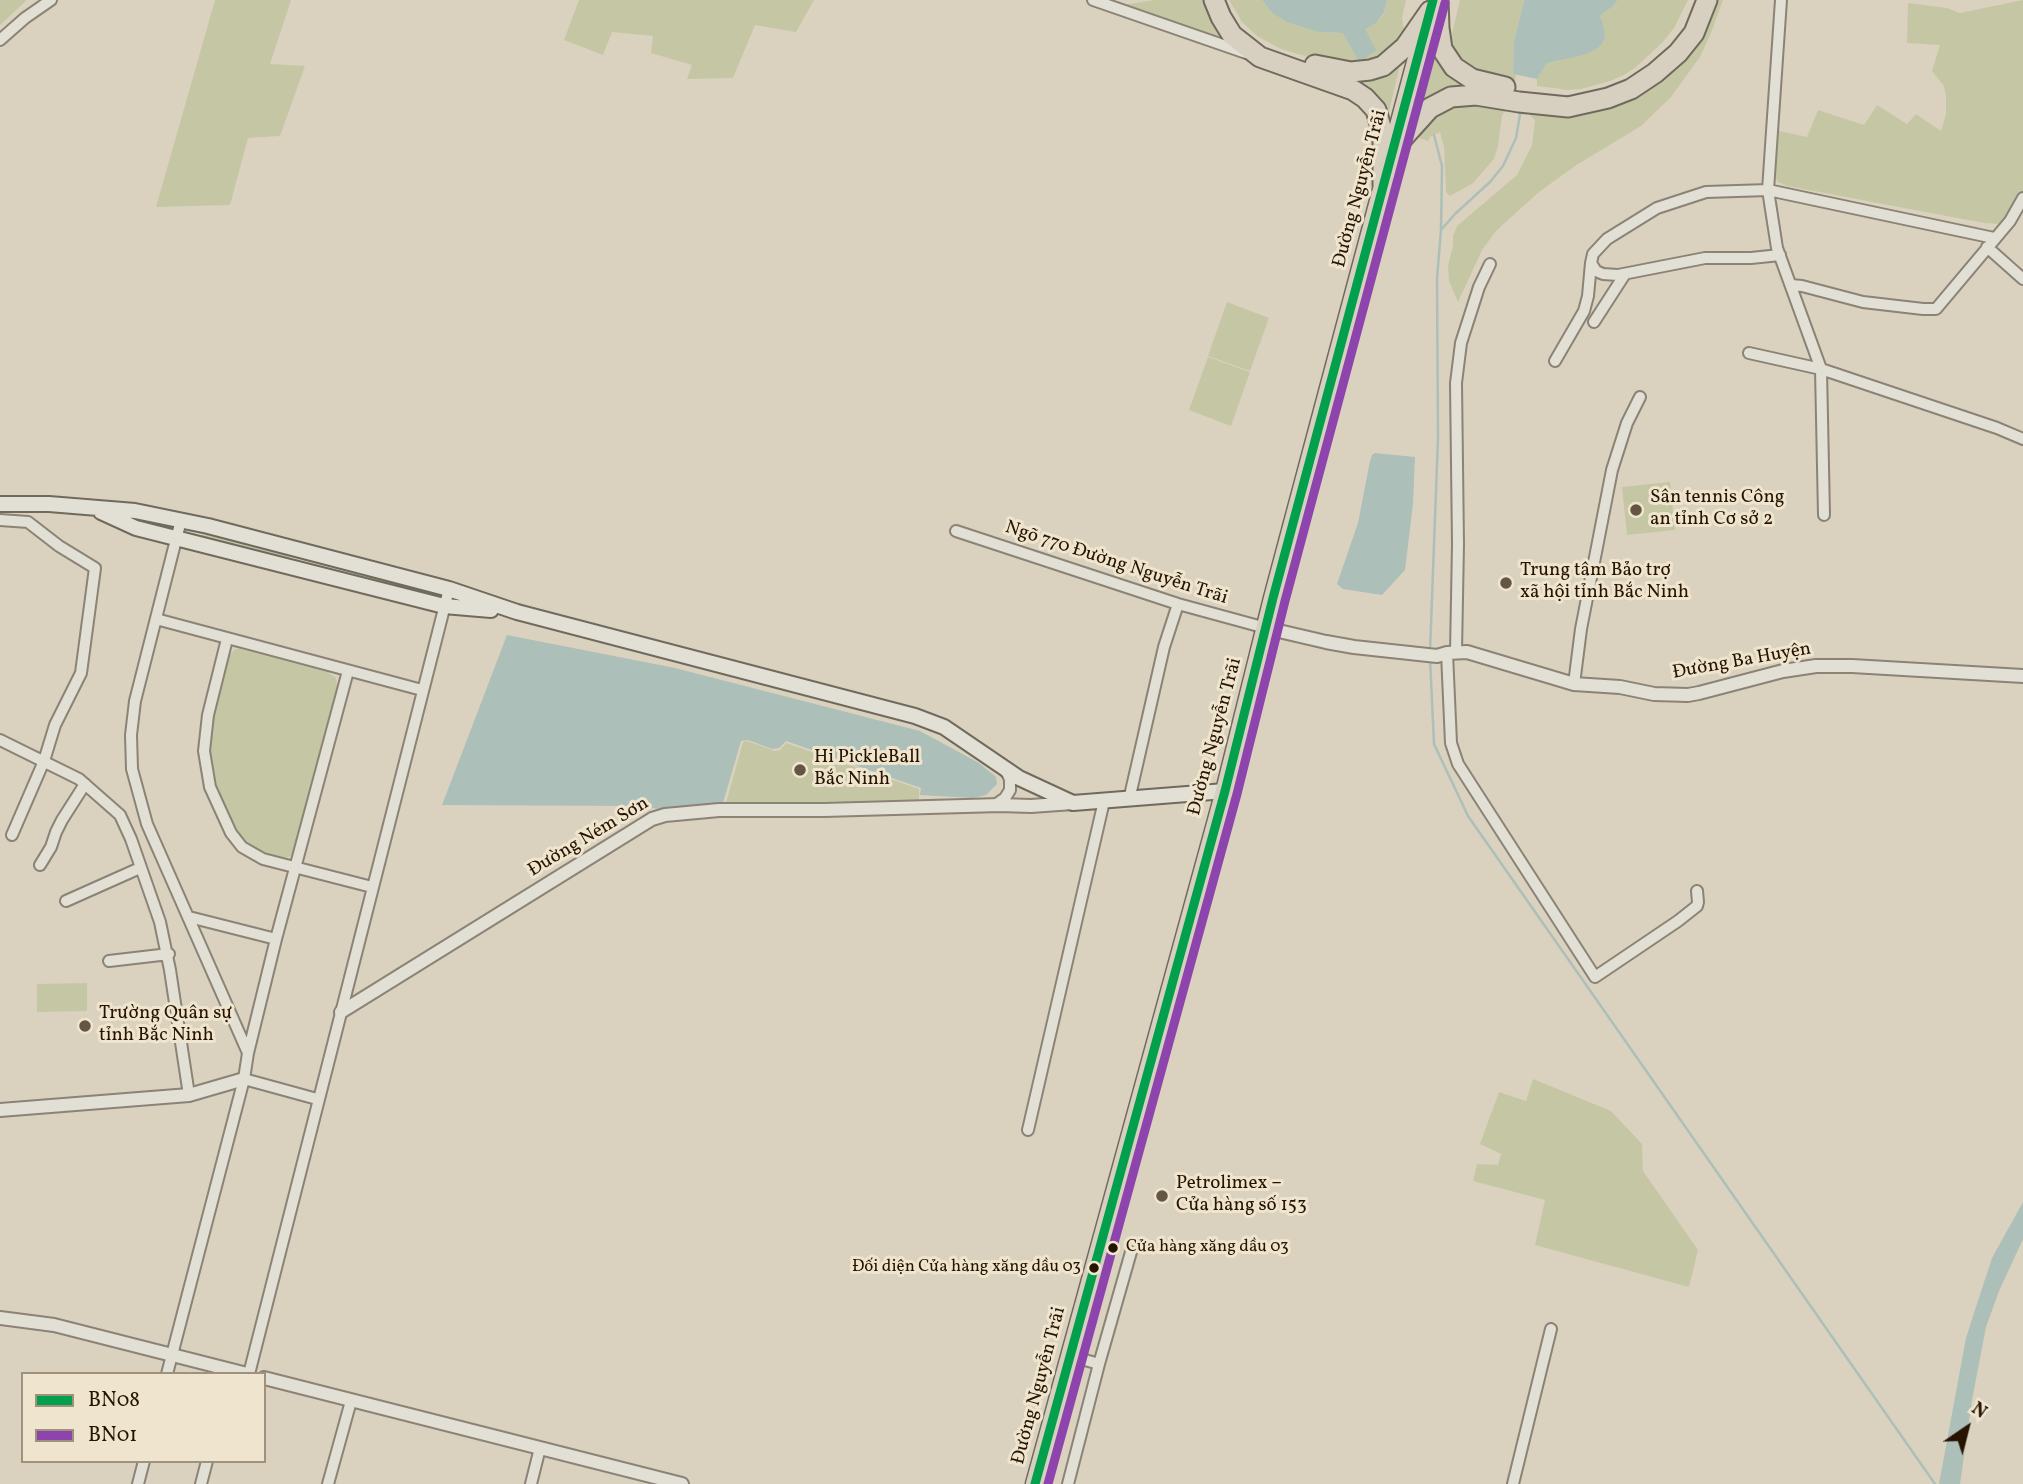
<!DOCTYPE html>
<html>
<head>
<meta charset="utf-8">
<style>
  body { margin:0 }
  #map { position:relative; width:2023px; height:1484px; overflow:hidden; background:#dad2bf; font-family:Vollkorn,serif }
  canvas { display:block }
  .legend { position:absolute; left:21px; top:1372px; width:245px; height:91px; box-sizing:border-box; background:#efe5ce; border:2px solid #9f917c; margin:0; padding:9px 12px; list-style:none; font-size:21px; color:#261401 }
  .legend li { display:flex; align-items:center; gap:14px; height:35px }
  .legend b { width:35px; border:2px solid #9f917c }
  .north { position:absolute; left:1932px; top:1393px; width:70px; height:70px; -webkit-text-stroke:5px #efe5ce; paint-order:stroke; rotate:35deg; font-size:19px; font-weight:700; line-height:28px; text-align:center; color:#261401 }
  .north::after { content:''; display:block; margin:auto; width:24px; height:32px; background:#261401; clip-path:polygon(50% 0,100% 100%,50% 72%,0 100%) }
</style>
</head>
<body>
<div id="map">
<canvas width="2023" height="1484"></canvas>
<ul class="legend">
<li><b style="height:9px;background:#029f4d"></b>BN08</li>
<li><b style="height:9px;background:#8e44ad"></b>BN01</li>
</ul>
<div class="north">N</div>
</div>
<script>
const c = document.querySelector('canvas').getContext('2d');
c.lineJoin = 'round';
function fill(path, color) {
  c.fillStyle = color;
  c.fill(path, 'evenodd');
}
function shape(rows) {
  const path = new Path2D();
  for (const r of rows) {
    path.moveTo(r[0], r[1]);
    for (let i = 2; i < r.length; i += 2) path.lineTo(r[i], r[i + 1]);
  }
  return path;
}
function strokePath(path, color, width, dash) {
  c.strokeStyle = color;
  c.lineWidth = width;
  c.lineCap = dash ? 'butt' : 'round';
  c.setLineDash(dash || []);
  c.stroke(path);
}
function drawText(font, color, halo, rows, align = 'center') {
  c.font = font + ' Vollkorn,serif';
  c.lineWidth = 6;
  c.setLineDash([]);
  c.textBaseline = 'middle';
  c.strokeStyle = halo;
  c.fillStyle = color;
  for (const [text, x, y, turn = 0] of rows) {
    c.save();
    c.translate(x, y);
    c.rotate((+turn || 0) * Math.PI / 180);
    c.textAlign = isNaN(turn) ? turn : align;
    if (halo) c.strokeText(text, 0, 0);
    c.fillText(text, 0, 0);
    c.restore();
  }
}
const green = shape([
  [0,0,27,0,0,25],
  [215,0,291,0,270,64,305,66,280,136,248,138,230,205,156,207],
  [579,0,814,0,796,32,755,25,733,78,687,79,692,65,651,53,653,36,612,32,603,55,564,40],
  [1155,0,1208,0,1226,37,1223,41,1123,5],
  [1229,0,1262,0,1271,12,1319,32,1344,33,1364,29,1375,24,1384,14,1387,0,1406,0,1402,18,1405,36,1400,46,1365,65,1318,60,1281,49,1257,36,1242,22],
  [1460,0,1524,0,1514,41,1513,74,1516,75,1515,82,1483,75,1451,53,1451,38],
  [1618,0,1688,0,1674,28,1662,43,1636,67,1624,75,1610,81,1581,89,1568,90,1537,86,1537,79,1547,63,1564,59,1602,44,1605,38,1603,23,1600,16,1612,7],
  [1711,0,1723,0,1711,33,1700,57,1671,97,1641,126,1575,166,1539,192,1496,231,1482,250,1458,302,1449,281,1448,266,1453,246,1453,236,1457,226,1517,175,1532,145,1535,120,1530,115,1531,108,1635,94],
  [2023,0,2023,191,2001,224,1984,223,1814,191,1787,186,1778,182,1775,177,1779,131,1807,137,1818,110,1864,125,1877,105,1907,124,1916,114,1941,131,1946,114,1946,96,1944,86,1932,71,1940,45,1907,43,1908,3,1947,8,1960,13],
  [1433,47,1482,87,1415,118],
  [1401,61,1389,111,1368,88,1355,81],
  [1471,101,1509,110,1504,112,1502,116,1498,146,1494,159,1473,183,1450,196,1446,192,1444,147,1440,132,1430,137,1428,141,1414,136,1445,107],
  [1227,302,1269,318,1250,371,1208,356],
  [1208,357,1250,372,1231,426,1189,410],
  [1670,482,1675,530,1627,535,1622,487],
  [204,531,292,555,292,556,289,558,202,536],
  [235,649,240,649,327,672,336,678,337,686,295,851,291,856,284,859,262,854,246,845,228,813,213,776,209,750,211,728,228,657],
  [747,741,775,751,780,750,786,743,919,789,919,802,726,803,743,742],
  [87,983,87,1011,37,1012,37,984],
  [1533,1079,1611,1111,1642,1144,1643,1171,1698,1250,1689,1287,1535,1245,1545,1200,1473,1181,1477,1164,1498,1165,1501,1154,1480,1144,1499,1092,1526,1101]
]);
const water = shape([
  [1262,0,1387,0,1384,13,1375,24,1365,29,1376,50,1364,59,1358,60,1343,33,1319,32,1287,22,1271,12],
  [1524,0,1618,0,1612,7,1600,16,1603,23,1605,38,1602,44,1595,50,1583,55,1547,63,1537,79,1513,74,1514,41],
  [1375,453,1415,457,1413,504,1405,570,1382,595,1343,589,1337,584,1358,523,1370,461,1372,455],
  [507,635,675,668,920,731,979,763,996,777,997,784,986,795,973,798,920,795,921,788,786,741,779,748,772,749,748,740,741,741,723,803,659,809,638,806,442,805],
  [2023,1202,2023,1239,1999,1291,1986,1327,1972,1400,1960,1484,1939,1484,1966,1338,1973,1316,1992,1258]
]);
const stream = shape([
  [1441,230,1455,214,1490,182,1503,166,1516,138,1521,109],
  [1430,652,1438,437,1437,278,1441,230,1442,166,1434,135],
  [1430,658,1434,744,1468,816,1935,1484]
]);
const minor = shape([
  [1093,0,1246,53],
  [0,40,25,18,51,0],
  [1994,238,1768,190,1777,248,1821,369,1997,428,2023,439],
  [1987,247,2023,279],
  [1780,255,1751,258,1705,258,1618,275,1603,274,1596,271,1591,263,1593,254,1607,239,1657,208,1706,192,1768,190,1781,0],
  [1791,285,1802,286,1863,302,1923,309,1936,309,2010,221,2023,198],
  [1594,322,1625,274],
  [1749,353,1821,369,1824,515],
  [1555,361,1584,311,1588,296,1591,263],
  [0,520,28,522,59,546,95,568,81,673,55,725,44,761,12,835],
  [181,520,135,701,131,735,132,769,147,824,248,1053],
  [956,531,1178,604,1266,628],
  [156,619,422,690],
  [227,639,208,715,204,751,210,787,231,833,242,847,263,859,372,887],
  [1456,652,1458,544,1456,383,1461,343,1479,287,1490,264],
  [1447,653,1451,743,1458,764,1595,977,1678,921,1697,906,1698,902,1697,891],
  [1574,684,1581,629,1612,470,1627,423,1640,397],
  [0,740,79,779,120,815,131,839,160,922,170,970,189,1095],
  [1129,800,1164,647,1178,604],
  [995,805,1005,798,1010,790,1010,779,1005,769],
  [40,865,51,847,56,832,62,820,85,784],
  [66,901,140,868],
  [189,917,276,939],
  [109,961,169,954],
  [317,1099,244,1079,248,1053,276,939,348,671],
  [1028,1130,1104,801],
  [1099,1364,1131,1252],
  [167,1374,244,1079],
  [249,1374,449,589],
  [138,1484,144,1461],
  [201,1484,207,1461],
  [328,1484,351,1401],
  [531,1484,540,1448],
  [1068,1484,1099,1364,1071,1356],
  [1513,1484,1551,1329]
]);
const tertiary = shape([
  [1266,628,1326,642,1354,647,1437,656,1447,653,1467,652,1574,684,1620,687,1654,694,1688,695,1699,693,1783,671,1816,666,1852,666,2023,676],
  [341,1012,652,819,665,815,719,810,824,810,1000,805,1031,806,1073,803],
  [0,1110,189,1095,244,1079],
  [0,1318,54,1325,247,1374],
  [264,1378,682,1484]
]);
const secondary = shape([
  [0,504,49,504,135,511,208,526,449,589,517,612,915,716,944,727,1019,778,1073,803,1225,791],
  [101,512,136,528,444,606,491,610]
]);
const trunk = shape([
  [1035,1484,1225,791,1273,598,1428,17]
]);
const motorway = shape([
  [1214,0,1221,17,1232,35,1260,57,1353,90,1365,98,1376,110,1383,134,1383,184],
  [1438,0,1439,28,1442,49,1454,67,1472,79,1505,87],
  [1315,65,1351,72,1370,70,1383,66,1405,47,1430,11],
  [1393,149,1430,108,1451,97,1476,95,1519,102,1568,107,1608,98,1631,89,1655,73,1678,53,1694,33,1707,0]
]);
const bus1 = shape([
  [1035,1484,1225,791,1273,598,1433,0]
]);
const bus2 = shape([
  [1048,1484,1237,794,1285,601,1445,3]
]);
const markers = [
  [1636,510,7,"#655644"],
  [1506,583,7,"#655644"],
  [800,770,7,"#655644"],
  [85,1026,7,"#655644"],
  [1162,1196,7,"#655644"],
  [1113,1248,6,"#261401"],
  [1094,1268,6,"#261401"]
];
const busNames = [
  ["Cửa hàng xăng dầu 03",1126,1248],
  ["Đối diện Cửa hàng xăng dầu 03",1081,1268,"right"]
];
const streetNames = [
  ["Đường Nguyễn Trãi",1361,189,-75],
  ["Ngõ 770 Đường Nguyễn Trãi",1116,564,18],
  ["Đường Ba Huyện",1742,662,-10],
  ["Đường Nguyễn Trãi",1216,737,-75],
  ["Đường Ném Sơn",589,838,-31],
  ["Đường Nguyễn Trãi",1040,1386,-75]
];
const poiNames = [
  ["Sân tennis Công",1650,499],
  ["an tỉnh Cơ sở 2",1650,521],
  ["Trung tâm Bảo trợ",1520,572],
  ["xã hội tỉnh Bắc Ninh",1520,594],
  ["Hi PickleBall",814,759],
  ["Bắc Ninh",814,781],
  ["Trường Quân sự",99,1015],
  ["tỉnh Bắc Ninh",99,1037],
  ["Petrolimex –",1176,1185],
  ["Cửa hàng số 153",1176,1207]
];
fill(green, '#c5c7a4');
fill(water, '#adbfb9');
strokePath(stream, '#adbfb9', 2.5);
strokePath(minor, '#8a8376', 14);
strokePath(tertiary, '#8a8376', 16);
strokePath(secondary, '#706a5d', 18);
strokePath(trunk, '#706a5d', 21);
strokePath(motorway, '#706a5d', 23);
strokePath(minor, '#e2dfd5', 10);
strokePath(tertiary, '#e2dfd5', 12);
strokePath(secondary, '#e2dfd5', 14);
strokePath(trunk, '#d7cfc0', 18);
strokePath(motorway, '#d7cfc0', 19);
strokePath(bus1, '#029f4d', 9);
strokePath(bus2, '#8e44ad', 9);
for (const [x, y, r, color] of markers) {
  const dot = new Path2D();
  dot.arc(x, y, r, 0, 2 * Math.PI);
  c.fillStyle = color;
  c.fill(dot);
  strokePath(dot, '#efe5ce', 2.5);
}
drawText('17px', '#261401', '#efe5ce', busNames, 'left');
drawText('19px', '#261401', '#efe5ce', streetNames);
drawText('19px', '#261401', '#efe5ce', poiNames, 'left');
</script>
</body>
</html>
